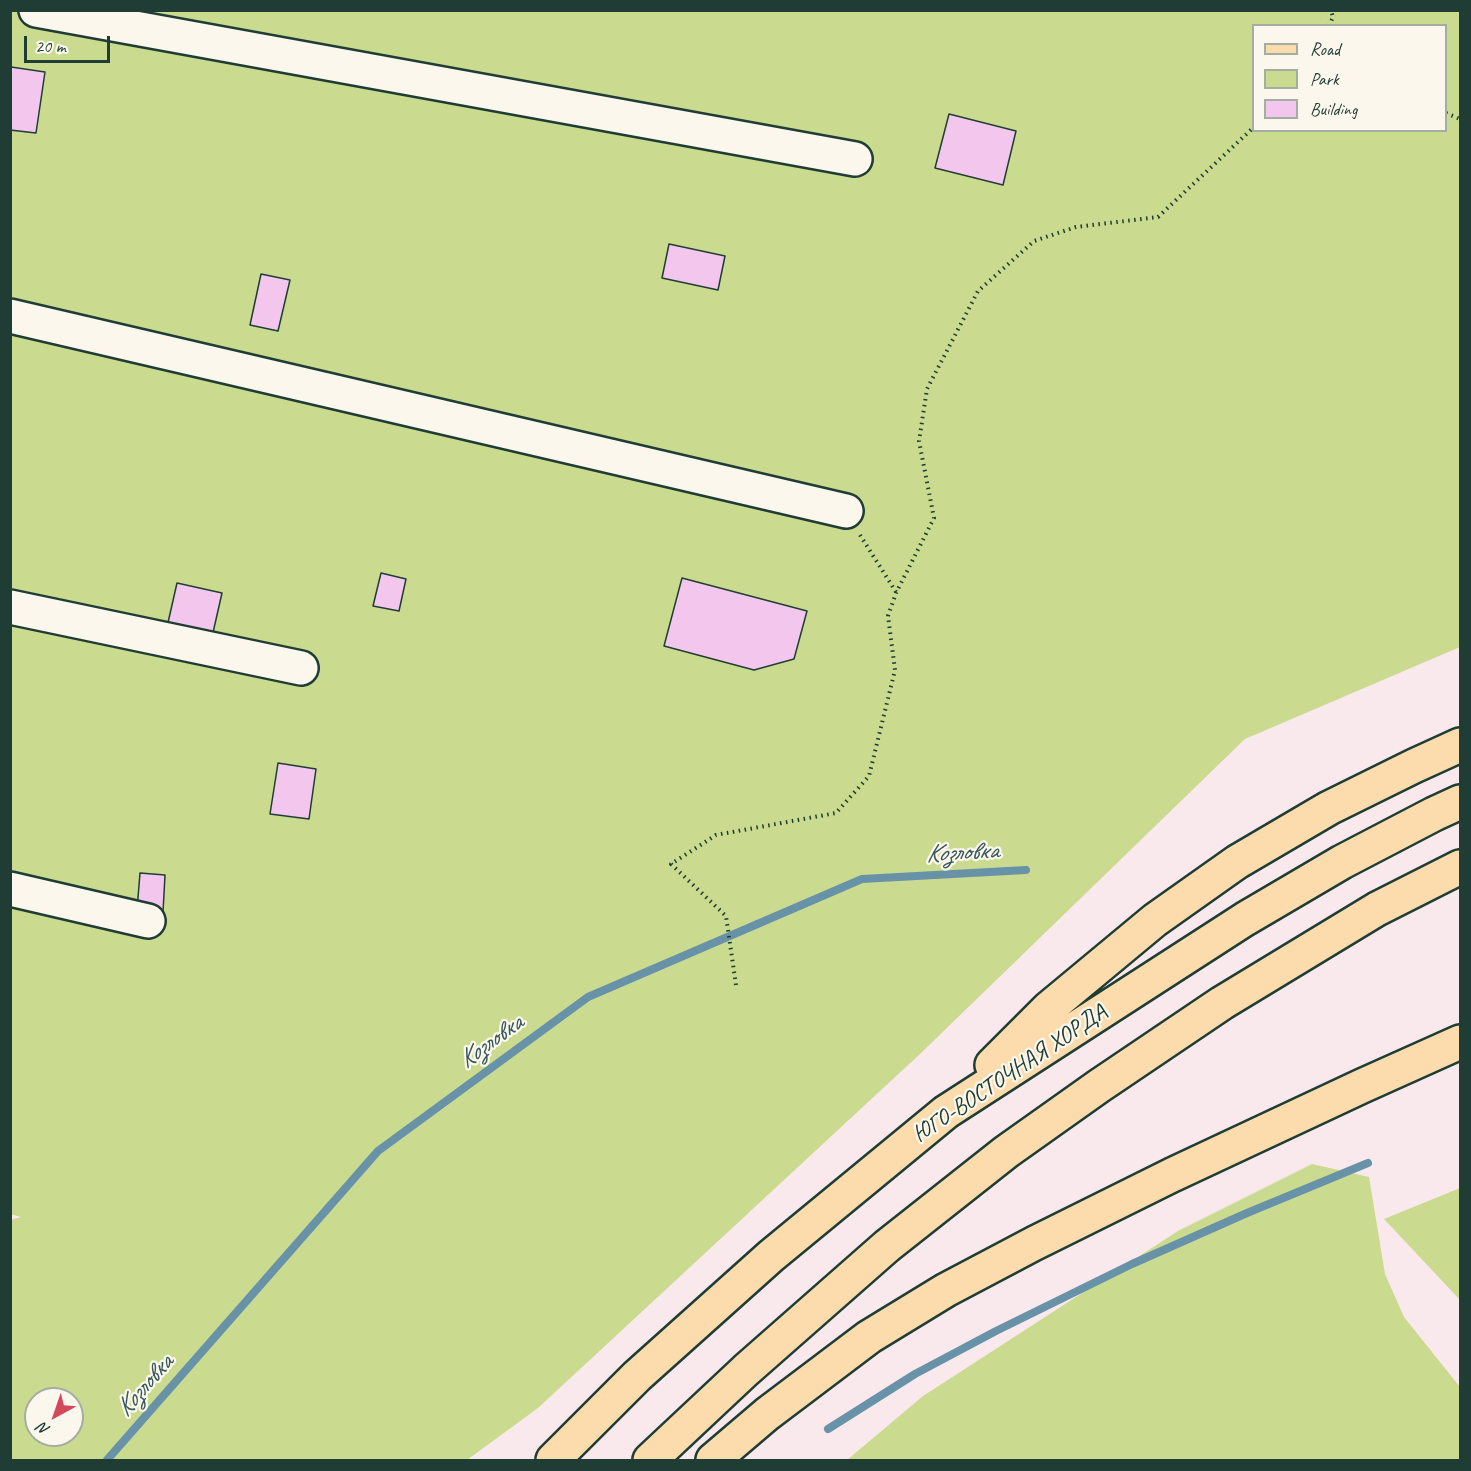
<!DOCTYPE html>
<html>
<head>
<meta charset="utf-8">
<style>
  body { margin:0 }
  #map { position:relative; width:1471px; height:1471px; overflow:hidden; background:#f9e9ec; font-family:Caveat,sans-serif }
  canvas { display:block }
  .frame { position:absolute; inset:0; border:12px solid #1f3d34; pointer-events:none }
  .legend { position:absolute; left:1252px; top:24px; width:195px; height:108px; box-sizing:border-box; background:#fbf7ec; border:2px solid #a3ada2; margin:0; padding:8px 10px; list-style:none; font-size:18px; color:#1f3d34 }
  .legend li { display:flex; align-items:center; gap:12px; height:30px }
  .legend b { width:30px; border:2px solid #a3ada2 }
  .north { position:absolute; left:24px; top:1387px; width:60px; height:60px; box-sizing:border-box; background:#fbf7ec; border:2px solid #a3ada2; border-radius:50%; rotate:220deg; font-size:16px; font-weight:700; line-height:24px; text-align:center; color:#1f3d34 }
  .north::after { content:''; display:block; margin:auto; width:21px; height:27px; background:#d1495b; clip-path:polygon(50% 0,100% 100%,50% 72%,0 100%) }
  .scale { position:absolute; left:24px; top:36px; width:86px; height:27px; box-sizing:border-box; border:3px solid #1f3d34; border-top:0; padding-left:8px; font-size:18px; line-height:21px; white-space:nowrap; color:#1f3d34; -webkit-text-stroke:4px #fbf7ec; paint-order:stroke }
</style>
</head>
<body>
<div id="map">
<canvas width="1471" height="1471"></canvas>
<div class="frame"></div>
<ul class="legend">
<li><b style="height:8px;background:#fcdcac"></b>Road</li>
<li><b style="height:16px;background:#cadb8f"></b>Park</li>
<li><b style="height:16px;background:#f3c7ed"></b>Building</li>
</ul>
<div class="north">N</div>
<div class="scale">20 m</div>
</div>
<script>
const c = document.querySelector('canvas').getContext('2d');
c.lineJoin = 'round';
function fill(path, color) {
  c.fillStyle = color;
  c.fill(path, 'evenodd');
}
function shape(rows) {
  const path = new Path2D();
  for (const r of rows) {
    path.moveTo(r[0], r[1]);
    for (let i = 2; i < r.length; i += 2) path.lineTo(r[i], r[i + 1]);
  }
  return path;
}
function strokePath(path, color, width, dash) {
  c.strokeStyle = color;
  c.lineWidth = width;
  c.lineCap = dash ? 'butt' : 'round';
  c.setLineDash(dash || []);
  c.stroke(path);
}
function drawText(font, color, halo, rows, align = 'center') {
  c.font = font + ' Caveat,sans-serif';
  c.lineWidth = 4.5;
  c.setLineDash([]);
  c.textBaseline = 'middle';
  c.strokeStyle = halo;
  c.fillStyle = color;
  for (const [text, x, y, turn = 0] of rows) {
    c.save();
    c.translate(x, y);
    c.rotate((+turn || 0) * Math.PI / 180);
    c.textAlign = isNaN(turn) ? turn : align;
    if (halo) c.strokeText(text, 0, 0);
    c.fillText(text, 0, 0);
    c.restore();
  }
}
const green = shape([
  [10,11,1460,11,1460,647,1245,739,920,1054,538,1408,467,1460,11,1460,10,1220,21,1217,10,1214],
  [1254,26,1446,26,1446,130,1254,130],
  [36,1399,72,1399,72,1435,36,1435],
  [1312,1164,1369,1177,1385,1274,1404,1317,1460,1387,1460,1460,847,1460,923,1396,1178,1231],
  [1460,1188,1460,1300,1384,1219]
]);
const stream = shape([
  [828,1429,915,1374,996,1331,1132,1264,1247,1213,1368,1163],
  [107,1460,378,1151,588,997,862,879,1026,870]
]);
const building = shape([
  [11,67,45,72,36,133,10,130,11,67],
  [949,114,1016,131,1003,185,935,168,949,114],
  [669,244,725,256,718,290,662,278,669,244],
  [261,274,290,280,278,331,250,325,261,274],
  [381,573,406,579,399,611,373,606,381,573],
  [682,578,807,611,794,659,754,670,664,646,682,578],
  [177,583,222,593,212,637,167,627,177,583],
  [278,763,316,769,309,819,270,814,278,763],
  [140,873,165,875,163,912,137,910,140,873]
]);
const path = shape([
  [1329,26,1333,17,1331,10],
  [1446,113,1460,119],
  [860,535,896,592],
  [736,985,726,916,671,864,716,835,836,813,869,776,895,670,888,616,896,593,934,518,919,441,927,389,978,291,1034,241,1076,227,1158,217,1254,127]
]);
const minor = shape([
  [36,10,855,159],
  [10,316,846,511],
  [10,607,301,668],
  [10,889,148,921]
]);
const major = shape([
  [992,1065,1049,1008,1155,920,1237,862,1329,808,1414,766,1460,745],
  [553,1460,637,1376,771,1256,946,1112,1245,919,1342,862,1434,814,1460,802],
  [650,1460,746,1370,887,1246,1006,1152,1099,1086,1222,1003,1377,909,1460,867],
  [713,1460,767,1414,869,1337,946,1290,1035,1243,1172,1175,1362,1086,1460,1042]
]);
const streetNames = [
  ["ЮГО-ВОСТОЧНАЯ ХОРДА",1010,1074,-34]
];
const waterNames = [
  ["Козловка",962,853,-3],
  ["Козловка",491,1042,-36],
  ["Козловка",145,1386,-49]
];
fill(green, '#cadb8f');
strokePath(stream, '#6892a8', 8);
fill(building, '#f3c7ed');
strokePath(building, '#1f3d34', 1.5);
strokePath(minor, '#1f3d34', 38);
strokePath(major, '#1f3d34', 38);
strokePath(path, '#1f3d34', 4, [1.5, 4.5]);
strokePath(minor, '#fbf7ec', 33);
strokePath(major, '#fcdcac', 33);
drawText('24px', '#1f3d34', '#fbf7ec', streetNames);
drawText('italic 26px', '#37595b', '#fbf7ec', waterNames);
</script>
</body>
</html>
